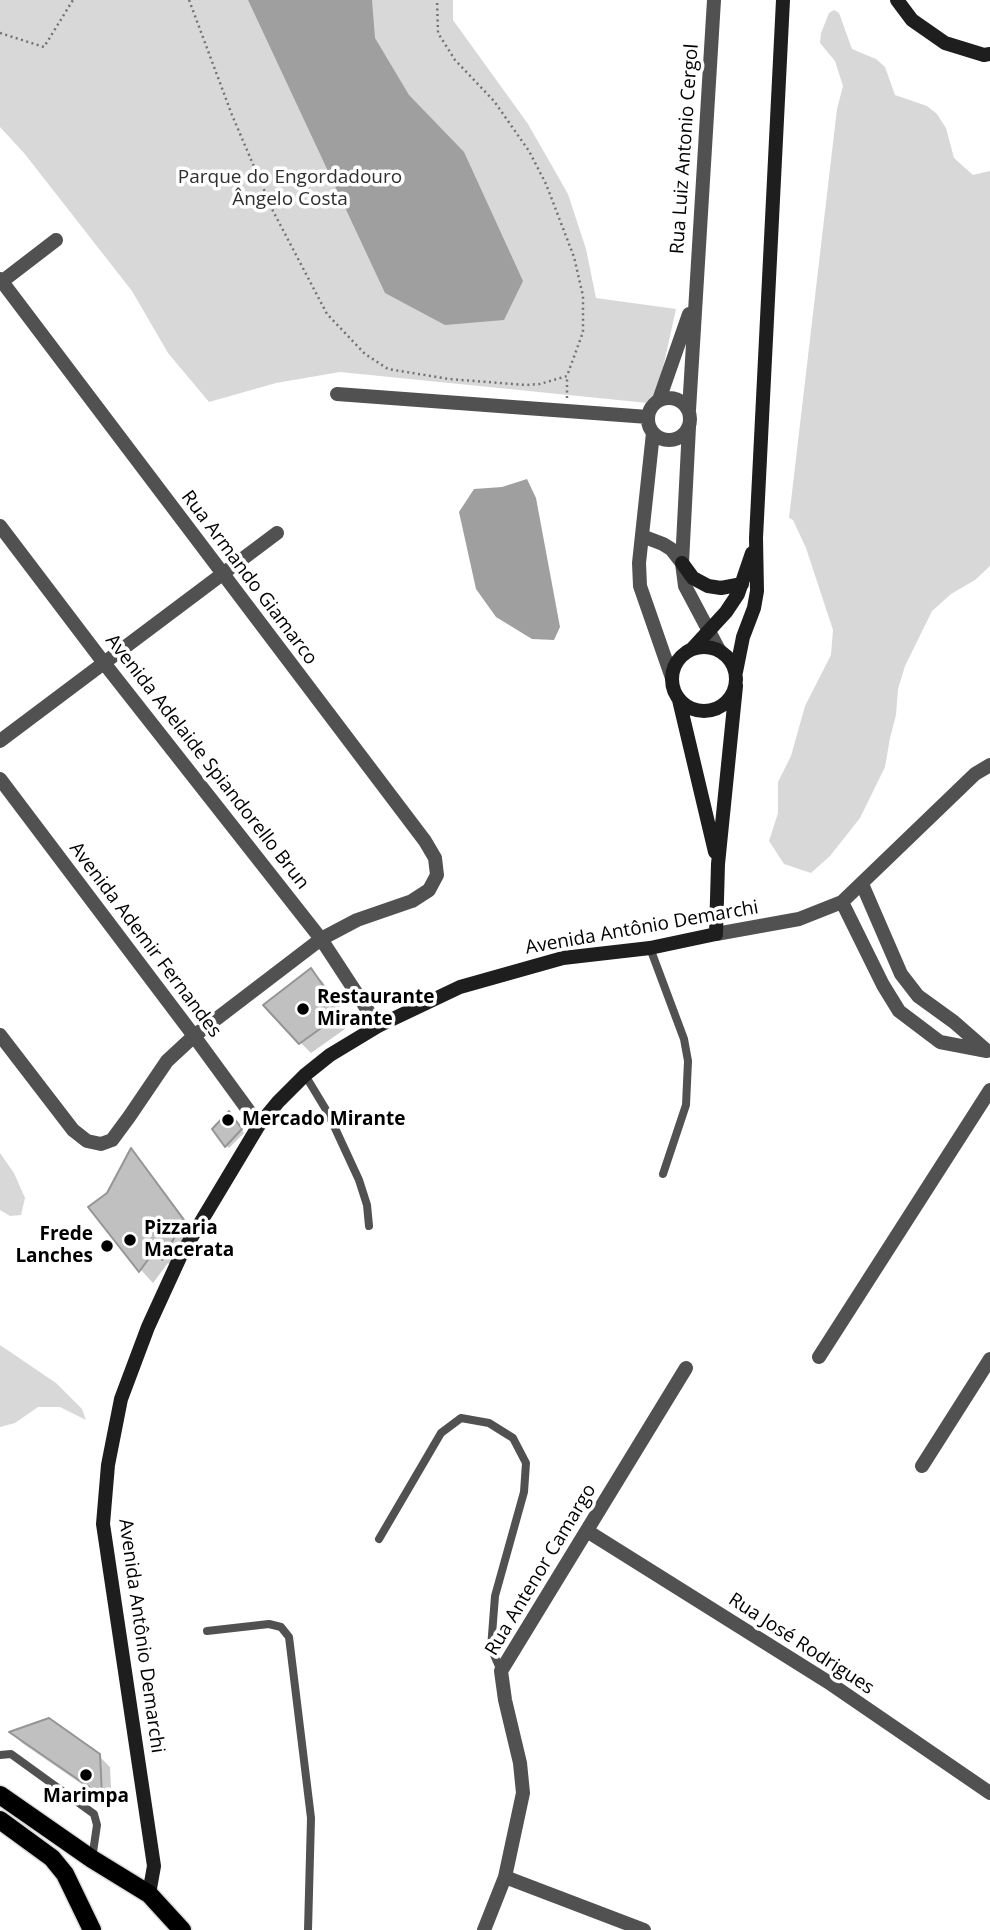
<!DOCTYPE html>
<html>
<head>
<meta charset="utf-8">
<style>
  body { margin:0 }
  canvas { display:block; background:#fff }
</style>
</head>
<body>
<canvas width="990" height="1930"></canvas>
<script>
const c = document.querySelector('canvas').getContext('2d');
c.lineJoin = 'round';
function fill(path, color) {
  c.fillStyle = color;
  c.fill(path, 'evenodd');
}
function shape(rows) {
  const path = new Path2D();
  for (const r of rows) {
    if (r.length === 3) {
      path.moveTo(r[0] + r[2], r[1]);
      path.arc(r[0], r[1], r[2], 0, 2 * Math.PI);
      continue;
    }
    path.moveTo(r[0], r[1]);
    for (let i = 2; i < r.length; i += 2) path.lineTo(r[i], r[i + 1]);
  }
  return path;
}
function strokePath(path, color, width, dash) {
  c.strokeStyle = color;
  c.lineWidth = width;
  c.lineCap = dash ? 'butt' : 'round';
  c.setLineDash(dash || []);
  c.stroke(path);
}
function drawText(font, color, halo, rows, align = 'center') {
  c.font = font + ' "Open Sans",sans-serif';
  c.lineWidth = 7;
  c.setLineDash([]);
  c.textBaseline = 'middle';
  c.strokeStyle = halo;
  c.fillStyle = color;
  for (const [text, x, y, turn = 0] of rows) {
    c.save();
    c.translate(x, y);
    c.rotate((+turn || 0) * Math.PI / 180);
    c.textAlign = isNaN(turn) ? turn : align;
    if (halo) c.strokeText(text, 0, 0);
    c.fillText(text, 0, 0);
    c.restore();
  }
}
const green = shape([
  [0,0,453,0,453,20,528,124,568,194,586,249,596,298,676,309,658,390,648,403,340,372,276,383,209,402,168,353,132,291,24,153,0,127],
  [834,10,839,13,852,49,876,59,885,67,895,95,927,106,937,114,946,128,954,158,973,175,990,171,990,566,975,580,951,594,932,611,905,666,898,689,896,715,890,738,885,767,860,818,830,856,811,873,784,864,769,841,778,813,778,782,791,756,805,706,831,655,833,630,806,548,793,520,789,518,837,109,843,86,835,61,820,43,821,33,829,13],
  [0,1153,14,1173,25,1198,21,1215,10,1216,0,1210],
  [0,1345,56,1383,82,1409,86,1420,60,1407,38,1407,15,1423,0,1427]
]);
const water = shape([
  [248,0,372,0,375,38,409,95,464,152,523,281,504,320,445,325,385,293],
  [527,479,536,498,560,627,554,640,532,639,496,617,476,589,459,512,474,489,502,487]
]);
const shadow = shape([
  [311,971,322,981,352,1024,311,1053,301,1043],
  [232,1116,244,1133,229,1148,226,1145],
  [131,1151,143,1163,196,1234,176,1271,168,1263,153,1283,141,1270,91,1208,109,1194],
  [12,1733,99,1756,110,1767,112,1805,22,1743]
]);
const building = shape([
  [311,968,342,1013,299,1044,263,1005,311,968],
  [229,1111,242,1129,225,1147,212,1129,229,1111],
  [131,1148,184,1220,162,1260,155,1250,139,1272,88,1207,107,1193,131,1148],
  [49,1718,100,1754,102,1796,9,1732,49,1718]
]);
const path = shape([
  [189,0,232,115,273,211,327,314,365,354,388,369,449,379,526,385,540,384,567,376,583,332,583,296,574,257,546,184,529,151,494,101,455,60,438,33,437,0],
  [0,33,44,47,73,0],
  [567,398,567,376]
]);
const lane = shape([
  [650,948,684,1039,688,1061,686,1105,663,1174],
  [305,1075,328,1113,359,1180,367,1205,369,1226],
  [379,1539,441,1433,461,1418,489,1423,513,1438,526,1463,524,1492,495,1596,491,1648,501,1671],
  [207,1631,269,1624,281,1627,289,1637,311,1818,308,1930],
  [0,1755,11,1754,94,1814,97,1825,92,1859]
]);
const street = shape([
  [0,279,425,841,435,858,437,875,429,890,412,901,357,920,321,939,194,1036,167,1061,129,1117,112,1140,101,1144,87,1141,73,1130,0,1035],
  [0,283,56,240],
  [337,394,648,417],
  [669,419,21],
  [659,400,689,314],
  [689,410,714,0],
  [689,427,682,563,685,586,719,650],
  [653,433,639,563,640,586,672,678],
  [0,526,104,663,321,939,378,1026],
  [642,536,663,544,671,549,682,563],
  [0,741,277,533],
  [0,779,194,1036,259,1125],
  [862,884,901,974,918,996,954,1022,986,1050],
  [842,902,883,985,899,1011,940,1042,987,1051],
  [716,934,799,919,842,902,975,774,990,765],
  [819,1357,990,1090],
  [922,1466,990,1359],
  [587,1531,828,1682,990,1793],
  [505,1877,644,1930],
  [484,1930,505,1877,523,1793,520,1763,505,1700,501,1671,686,1368]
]);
const secondary = shape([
  [897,0,912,20,945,43,984,55,990,54],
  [682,563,693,578,708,586,721,588,742,584],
  [704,679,32],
  [692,649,726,612,738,594,752,553],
  [736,672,743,637,754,608,757,591,756,538,783,0],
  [679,700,715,852],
  [149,1894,154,1866,103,1524,108,1465,121,1399,148,1327,181,1255,259,1125,278,1102,305,1075,330,1055,378,1026,460,987,563,958,650,948,716,934,718,864,736,686]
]);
const primary = shape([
  [0,1795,92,1859,149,1894,182,1930],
  [0,1820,52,1858,65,1874,92,1930]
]);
const markers = [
  [303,1009,7,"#000"],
  [228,1120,7,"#000"],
  [130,1240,7,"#000"],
  [107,1246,7,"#000"],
  [86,1775,7,"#000"]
];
const streetNames = [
  ["Rua Luiz Antonio Cergol",685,149,-86],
  ["Rua Armando Giamarco",249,578,53],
  ["Avenida Adelaide Spiandorello Brun",207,762,52],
  ["Avenida Antônio Demarchi",642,928,-10],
  ["Avenida Ademir Fernandes",145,940,53],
  ["Rua Antenor Camargo",541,1570,-59],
  ["Avenida Antônio Demarchi",141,1636,82],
  ["Rua José Rodrigues",801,1644,33]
];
const parkNames = [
  ["Parque do Engordadouro",290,178],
  ["Ângelo Costa",290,200]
];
const poiNames = [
  ["Restaurante",317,998],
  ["Mirante",317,1020],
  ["Mercado Mirante",242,1120],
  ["Pizzaria",144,1229],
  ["Macerata",144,1251],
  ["Frede",93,1235,"right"],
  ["Lanches",93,1257,"right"],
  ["Marimpa",86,1797,"center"]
];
fill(green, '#d8d8d8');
fill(water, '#9f9f9f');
fill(shadow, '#0003');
fill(building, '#c0c0c0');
strokePath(building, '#959595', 2);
strokePath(primary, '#dbdbdb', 21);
strokePath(path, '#737373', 2.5, [2, 3.5]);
strokePath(lane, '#515151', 8);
strokePath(street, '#515151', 14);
strokePath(secondary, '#1e1e1e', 14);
strokePath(primary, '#000', 18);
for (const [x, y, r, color] of markers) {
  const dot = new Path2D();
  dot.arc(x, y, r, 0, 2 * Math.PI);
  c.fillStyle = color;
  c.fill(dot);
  strokePath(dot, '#fff', 2.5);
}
drawText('19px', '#000', '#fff', streetNames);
drawText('19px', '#2f2f2f', '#fff', parkNames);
drawText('bold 19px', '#000', '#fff', poiNames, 'left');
</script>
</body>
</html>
